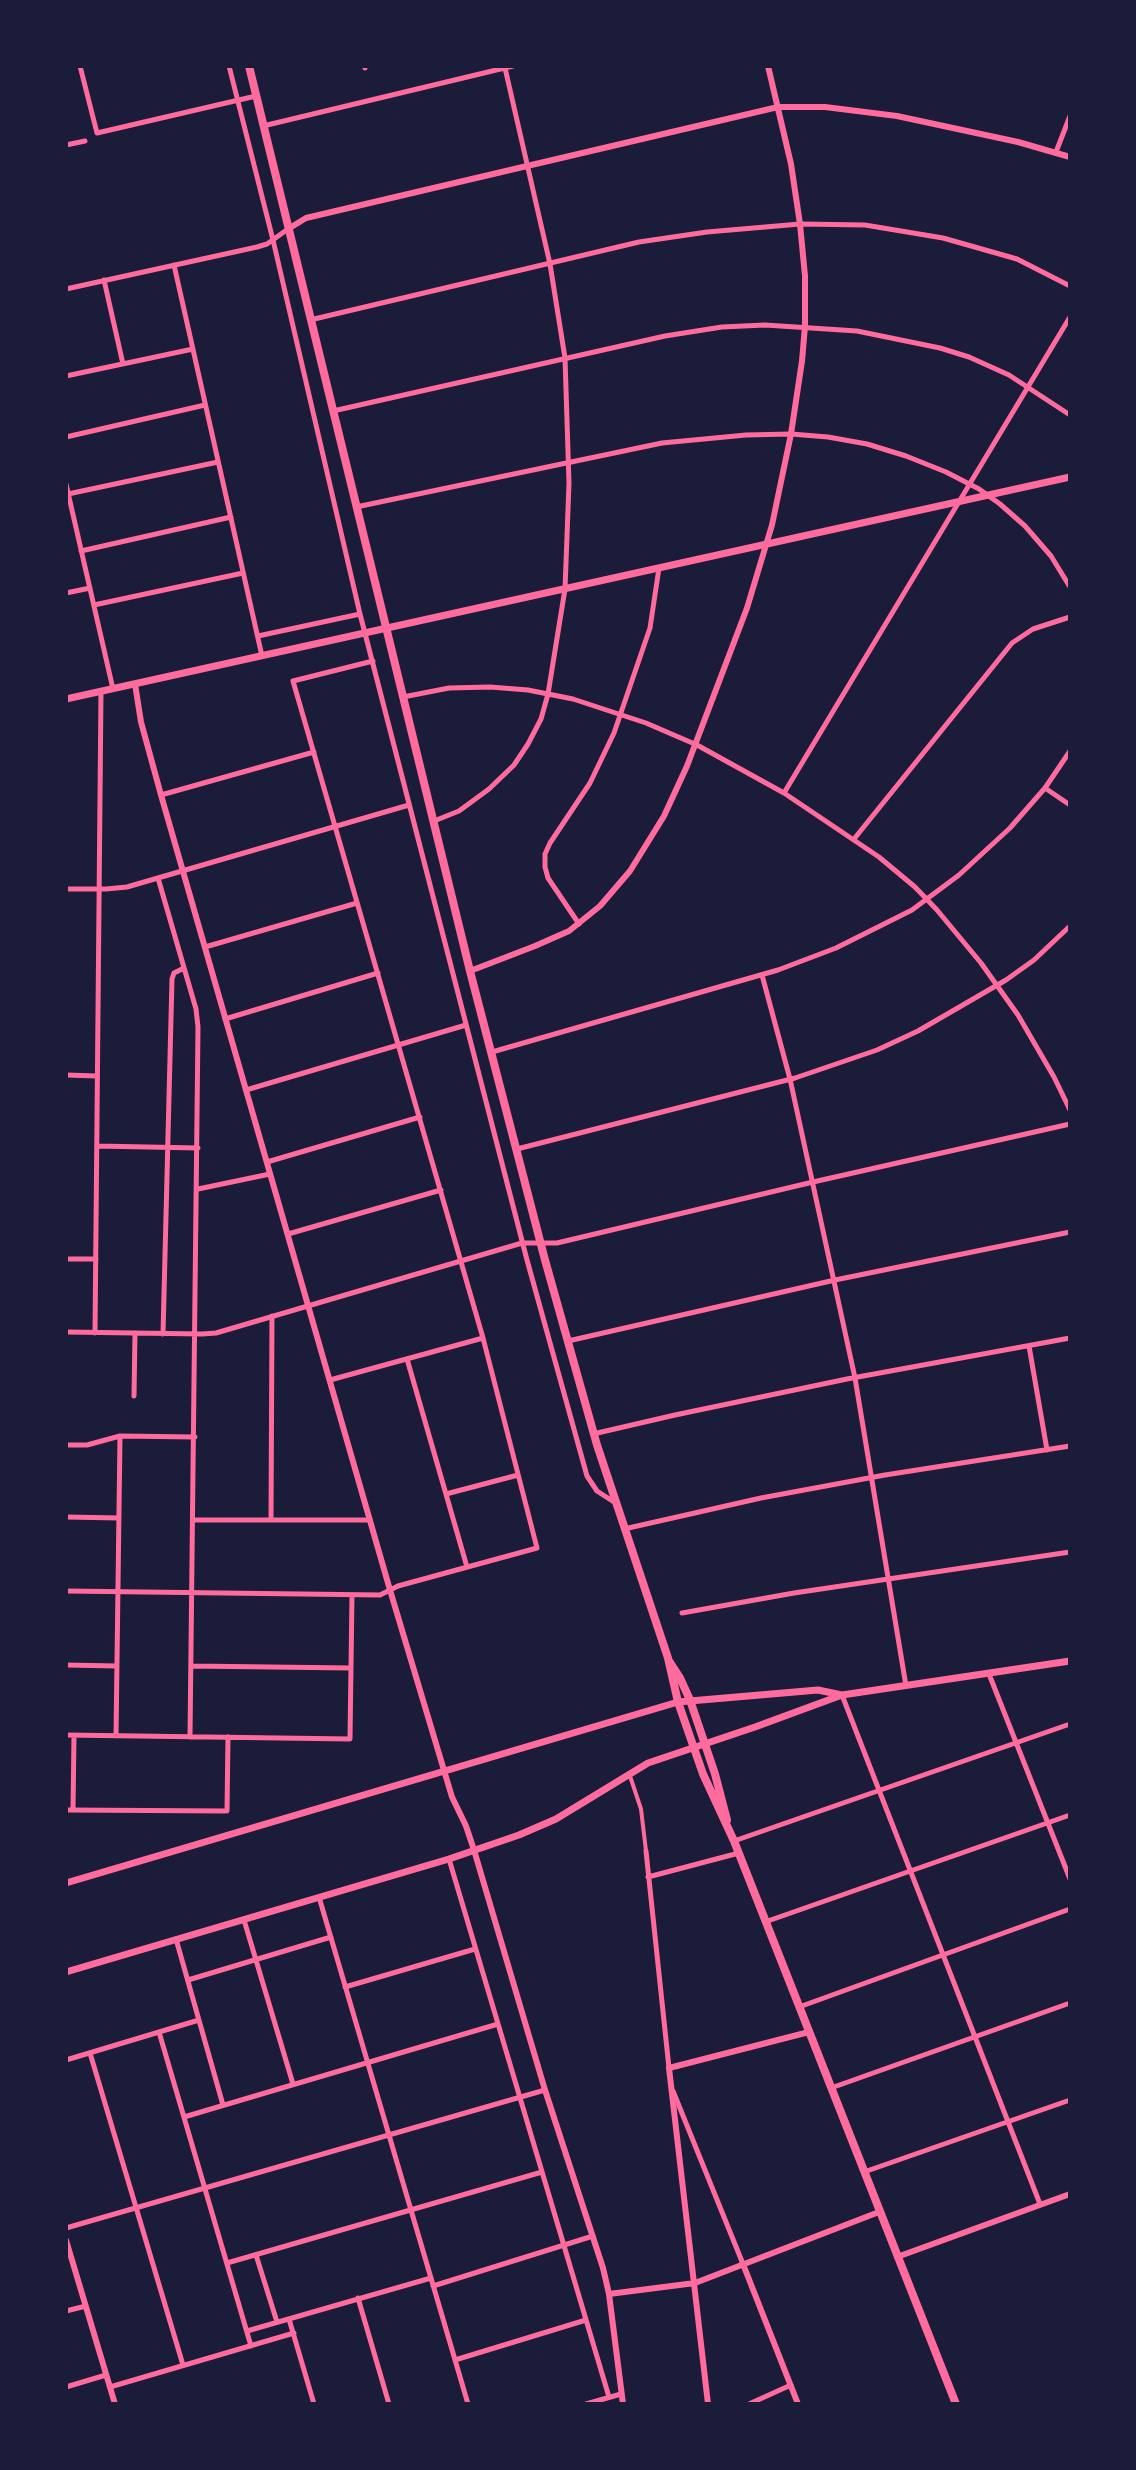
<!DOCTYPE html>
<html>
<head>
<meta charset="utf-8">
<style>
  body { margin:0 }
  #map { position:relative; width:1136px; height:2470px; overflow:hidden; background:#1b1b3a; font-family:Arial,sans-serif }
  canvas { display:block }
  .frame { position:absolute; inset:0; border:68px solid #1b1b3a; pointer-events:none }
</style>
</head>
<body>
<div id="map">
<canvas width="1136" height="2470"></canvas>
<div class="frame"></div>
</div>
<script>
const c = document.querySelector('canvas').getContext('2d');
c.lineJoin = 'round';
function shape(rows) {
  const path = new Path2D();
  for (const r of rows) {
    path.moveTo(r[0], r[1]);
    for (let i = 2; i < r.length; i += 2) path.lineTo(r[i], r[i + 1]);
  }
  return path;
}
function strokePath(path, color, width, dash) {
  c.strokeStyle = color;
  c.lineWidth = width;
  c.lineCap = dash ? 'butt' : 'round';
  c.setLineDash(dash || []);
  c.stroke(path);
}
const pedestrian = shape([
  [629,1773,641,1809,646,1851]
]);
const minor = shape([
  [80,66,97,133,256,96],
  [229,66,273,240,360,614,527,1260,587,1476,597,1491,614,1502],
  [365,66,365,68],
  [263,126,513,66],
  [66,145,85,141],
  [1056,152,1070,116],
  [174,265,262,656],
  [104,280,123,364],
  [66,289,257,247,267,244,288,229],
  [310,320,639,242,707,232,800,224,865,225,943,238,1017,259,1070,286],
  [66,376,193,349],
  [333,411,665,336,722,327,765,325,857,331,940,348,969,357,1009,375,1070,415],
  [66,437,205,405],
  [66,484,113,689],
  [68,494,218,462],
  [356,507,662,443,746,435,791,434,828,437,867,444,906,456,946,472,979,489,1000,504,1025,526,1051,556,1070,587],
  [81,551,231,517],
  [66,593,90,588],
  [94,605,243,573],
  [258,636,360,614],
  [403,697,449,688,490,687,528,690,573,699,646,723,697,745,784,793,879,857,915,887,937,910,981,963,1018,1015,1054,1077,1070,1110],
  [1045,788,1070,805],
  [784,793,1070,317],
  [161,795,314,752],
  [434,821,459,811,489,789,514,765,528,744,541,719,548,694,565,589,569,483,565,358,550,264,505,68],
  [854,839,1012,643,1033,629,1070,617],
  [158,878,196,1009,198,1027,190,1737],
  [66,889,106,889,127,887,409,805],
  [579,924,548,878,545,867,545,854,550,843,590,783,614,733,650,628,659,568],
  [205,947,357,903],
  [762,975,790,1079,855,1378,906,1686],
  [225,1019,378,973],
  [492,1052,778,970,836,948,912,910,959,875,1010,828,1045,788,1070,751],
  [66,1075,97,1076],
  [246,1090,466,1025],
  [97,1146,198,1148],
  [517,1149,795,1078,877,1050,918,1031,1006,980,1034,960,1070,926],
  [267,1162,420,1117],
  [198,1189,270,1174],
  [288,1234,441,1190],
  [66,1259,96,1259],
  [66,1332,202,1334,216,1333,522,1243,557,1243,813,1182,1070,1124],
  [95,1333,101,691],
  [163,1334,172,979,174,973,184,968],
  [568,1341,835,1280,1070,1232],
  [1029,1346,1047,1450],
  [407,1359,467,1567],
  [330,1380,483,1338],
  [134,1396,135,1333],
  [593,1434,675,1415,847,1379,1070,1338],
  [66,1445,87,1445,120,1436,195,1437],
  [446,1494,518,1475],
  [66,1517,119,1518],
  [193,1520,370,1520],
  [271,1520,272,1316],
  [624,1529,761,1498,885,1475,1070,1446],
  [66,1591,380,1595,398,1586,537,1548,483,1338,293,681,373,661],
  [682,1613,794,1593,1070,1552],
  [66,1665,117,1666],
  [191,1666,351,1668],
  [989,1674,1070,1879],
  [842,1695,1040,2204],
  [66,1735,350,1739,352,1595],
  [116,1736,120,1436],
  [66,1810,227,1811,228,1737],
  [73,1810,74,1736],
  [734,1841,1070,1724],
  [646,1851,669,2068],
  [449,1859,609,2397],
  [648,1877,739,1853],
  [319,1897,468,2404],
  [244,1920,293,2084],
  [765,1922,1070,1815],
  [176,1939,223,2105],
  [188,1980,331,1937],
  [345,1987,475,1949],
  [799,2007,1070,1909],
  [159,2032,251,2346],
  [90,2053,183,2365],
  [66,2060,199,2020],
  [831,2088,1070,2003],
  [673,2091,743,2264],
  [184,2117,498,2024],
  [864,2172,1070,2100],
  [66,2228,545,2090],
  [256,2255,277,2322],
  [227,2263,542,2172],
  [433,2286,593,2236],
  [358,2298,389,2404],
  [66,2311,86,2306],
  [289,2319,314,2404],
  [247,2331,431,2278],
  [455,2360,586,2320],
  [66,2387,106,2375],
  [110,2387,294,2333],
  [586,2404,621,2394],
  [749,2404,791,2385]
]);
const tertiary = shape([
  [288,229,306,218,778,107,825,107,897,116,1018,142,1070,157],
  [135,684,141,722,161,795,390,1590,452,1797,466,1826,474,1850,545,2090,603,2268,609,2294,623,2404],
  [470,971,535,946,569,931,600,906,630,871,664,816,687,766,747,608,772,525,791,434,802,361,805,326,805,276,800,224,791,164,768,66],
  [66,2240,115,2404],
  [897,2257,1070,2194],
  [743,2264,798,2404],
  [609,2294,695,2283,879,2212],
  [708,2404,669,2068,809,2032]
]);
const secondary = shape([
  [66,699,1070,477],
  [66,1883,678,1702,818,1690,842,1695],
  [66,1972,449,1859,519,1835,556,1819,648,1763,755,1727,842,1695,1070,1661]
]);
const primary = shape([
  [249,66,470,971,545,1260,597,1445,668,1658,678,1702,703,1774,734,1841,956,2404],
  [669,1661,680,1678,690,1700,715,1774,727,1820]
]);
strokePath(pedestrian, '#ff6b9d', 4);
strokePath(minor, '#ff6b9d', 5);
strokePath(tertiary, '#ff6b9d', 6);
strokePath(secondary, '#ff6b9d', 7);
strokePath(primary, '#ff6b9d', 8);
</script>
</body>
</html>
